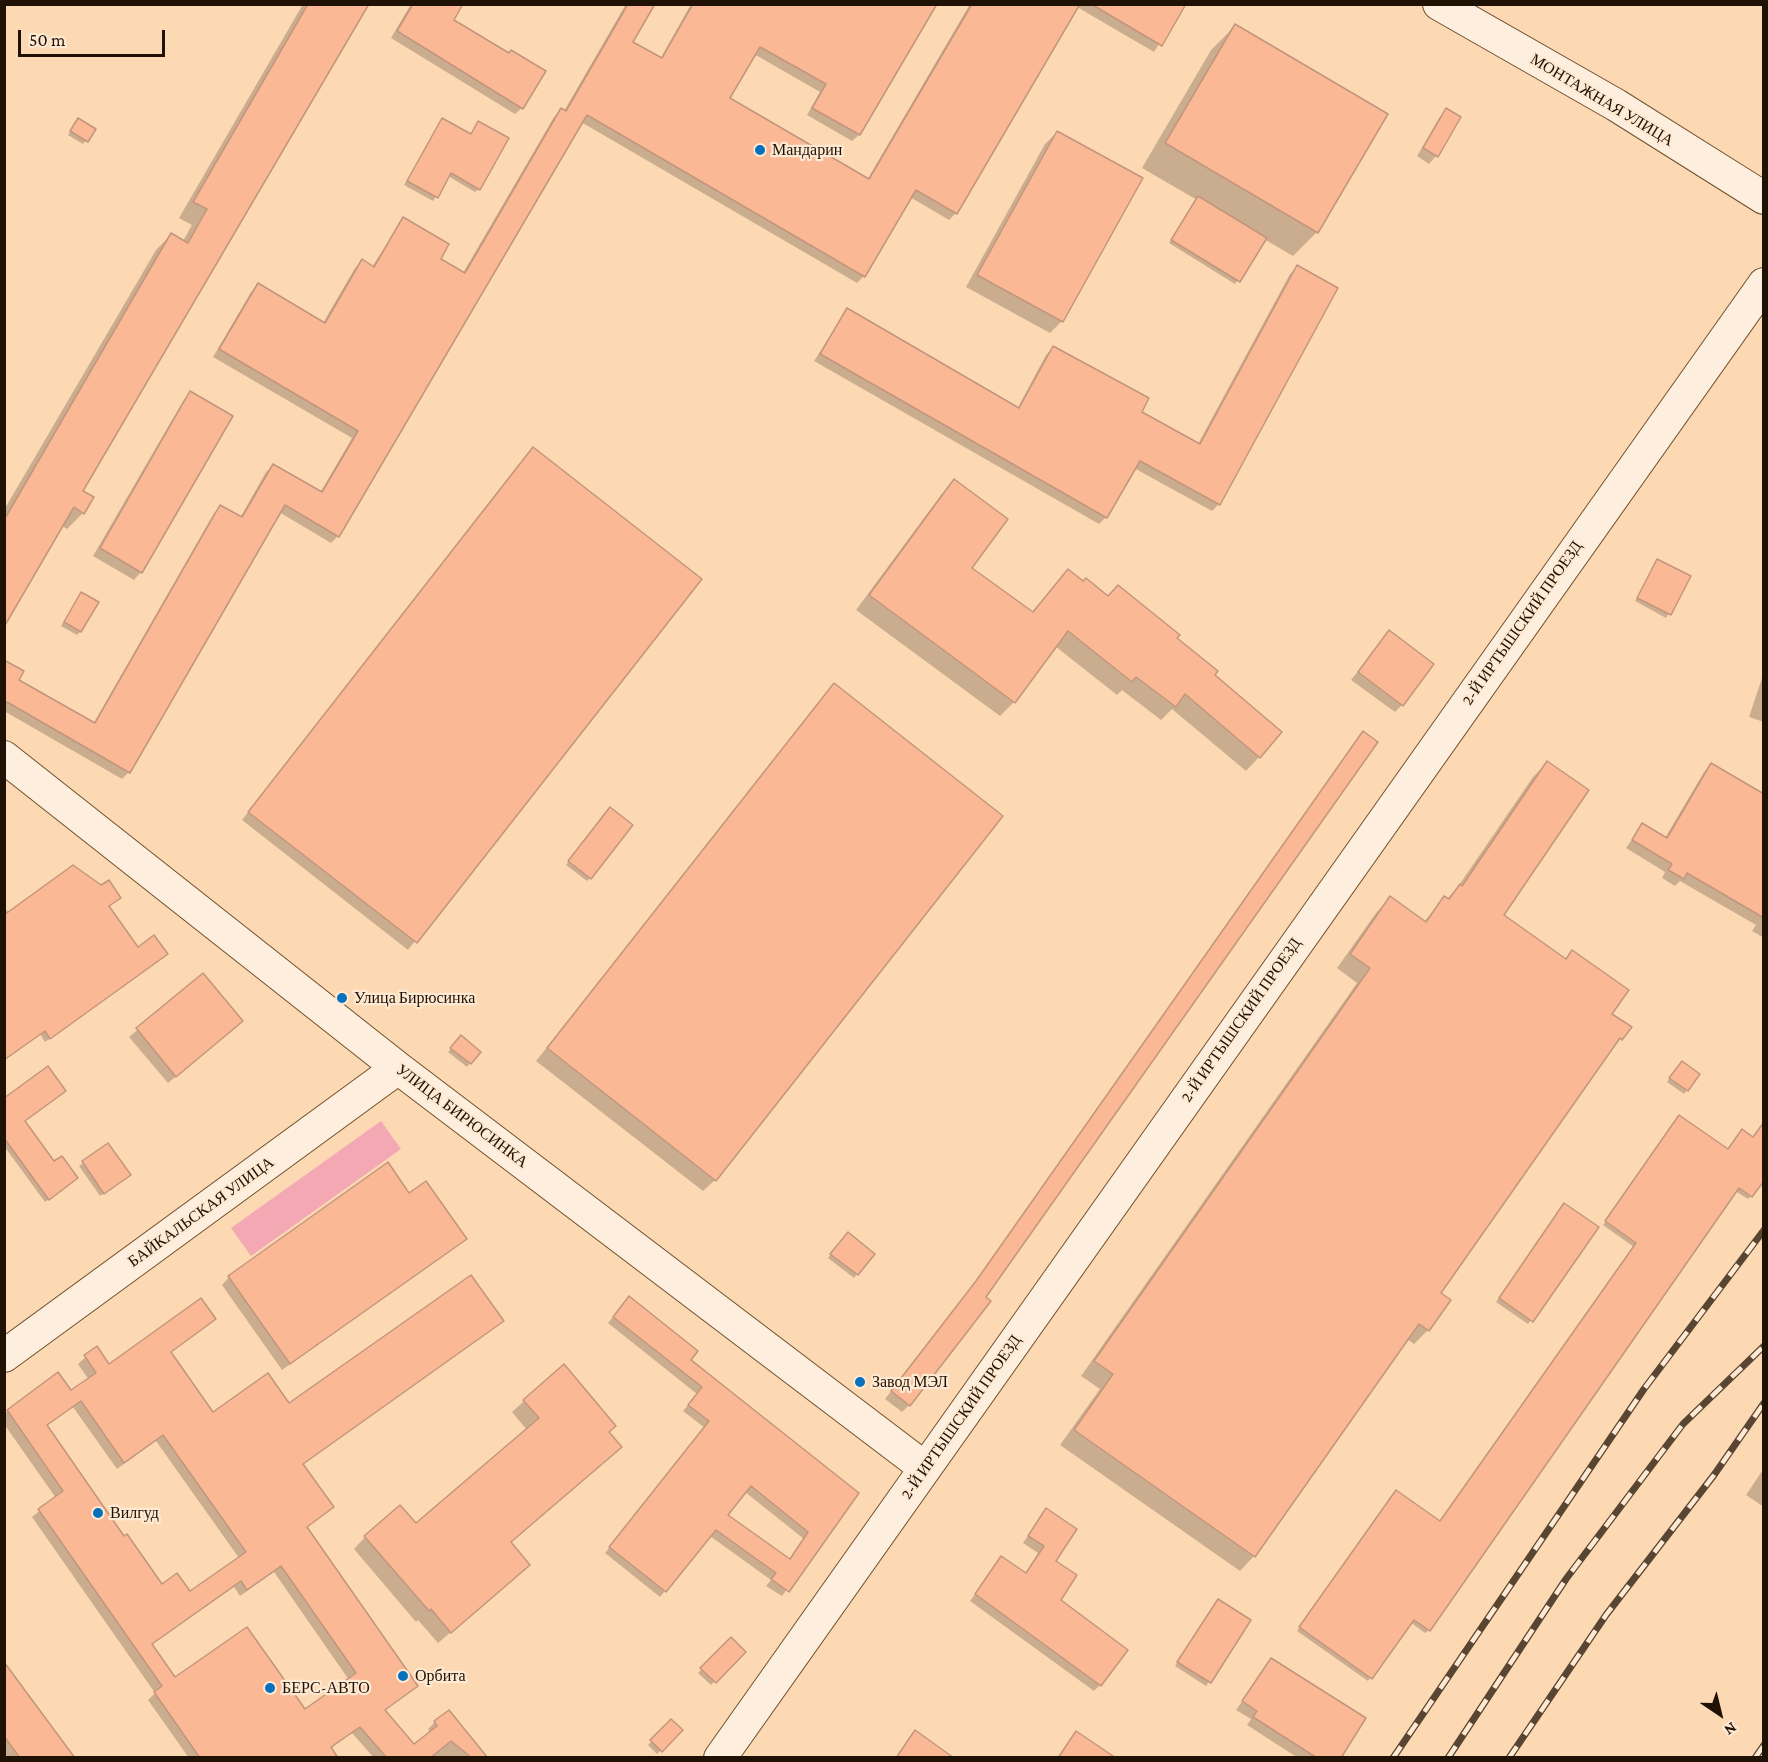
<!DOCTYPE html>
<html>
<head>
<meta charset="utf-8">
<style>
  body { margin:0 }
  #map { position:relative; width:1768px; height:1762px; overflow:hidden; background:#fdd9b3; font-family:"Crimson Pro",serif }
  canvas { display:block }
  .frame { position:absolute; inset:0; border:6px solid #1f1205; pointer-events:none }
  .north { position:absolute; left:1690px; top:1684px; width:60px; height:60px; -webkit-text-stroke:4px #ffe9d2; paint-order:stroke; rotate:145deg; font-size:16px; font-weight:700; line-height:24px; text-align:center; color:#1f1205 }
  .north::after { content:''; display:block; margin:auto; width:21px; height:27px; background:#1f1205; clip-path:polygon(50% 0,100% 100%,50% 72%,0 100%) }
  .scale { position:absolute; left:18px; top:30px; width:147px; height:27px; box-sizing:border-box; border:3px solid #1f1205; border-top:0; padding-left:8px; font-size:18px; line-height:21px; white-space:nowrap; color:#1f1205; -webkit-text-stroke:4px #ffe9d2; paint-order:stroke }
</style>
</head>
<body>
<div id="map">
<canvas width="1768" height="1762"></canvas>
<div class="frame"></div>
<div class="north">N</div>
<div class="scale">50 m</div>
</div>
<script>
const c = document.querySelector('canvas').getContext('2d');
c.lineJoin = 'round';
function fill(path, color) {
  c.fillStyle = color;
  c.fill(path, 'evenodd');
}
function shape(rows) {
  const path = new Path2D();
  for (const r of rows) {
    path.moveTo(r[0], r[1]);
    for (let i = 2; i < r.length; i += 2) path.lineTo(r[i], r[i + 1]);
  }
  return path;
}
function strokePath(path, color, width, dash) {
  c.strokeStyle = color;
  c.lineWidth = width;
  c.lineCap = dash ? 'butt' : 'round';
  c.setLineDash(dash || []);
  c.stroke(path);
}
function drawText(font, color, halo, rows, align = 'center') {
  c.font = font + ' "Crimson Pro",serif';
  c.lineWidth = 4.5;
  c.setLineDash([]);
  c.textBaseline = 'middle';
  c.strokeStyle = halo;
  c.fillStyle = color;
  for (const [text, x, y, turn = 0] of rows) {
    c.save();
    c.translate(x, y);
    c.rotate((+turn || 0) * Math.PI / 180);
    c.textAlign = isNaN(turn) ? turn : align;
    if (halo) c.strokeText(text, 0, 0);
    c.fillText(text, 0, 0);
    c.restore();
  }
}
const green = shape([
  [381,1121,401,1149,251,1256,231,1228]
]);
const shadow = shape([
  [303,4,367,4,81,491,83,513,67,529,61,525,4,624,4,510,156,250,172,234,183,241,192,225,179,218],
  [411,4,461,4,452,20,522,108,515,114,391,38],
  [626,4,653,4,631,42,660,59,691,4,929,4,859,135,852,141,807,115,820,92,754,54,728,99,867,180,970,4,1184,4,1154,52,1077,7,956,213,949,220,910,197,864,276,857,283,581,122,338,536,331,543,279,512,129,772,122,779,4,711,4,662,17,680,93,724,214,513,221,507,240,518,266,472,273,466,320,493,352,438,213,357,251,292,258,285,323,323,355,268,362,261,372,267,403,219,439,259,463,273,554,117,561,110,564,111],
  [1235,26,1317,232,1293,256,1264,239,1235,284,1169,243,1197,200,1142,168,1211,50],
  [1447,110,1436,156,1429,164,1417,156,1439,118],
  [443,120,479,189,475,192,448,176,433,201,404,185],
  [75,123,94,130,83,144,68,135],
  [1057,132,1062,321,1050,333,966,287,1045,144],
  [1297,267,1219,504,1212,511,1134,468,1106,517,1099,524,814,361,847,310,1017,409,1046,355,1053,348,1140,413,1198,444,1290,274],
  [190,393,141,572,134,580,93,556,183,401],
  [525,457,699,579,408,950,242,820],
  [954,481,970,568,1031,613,1068,571,1175,639,1259,757,1246,771,1172,709,1161,720,1122,690,1117,695,1055,646,1014,702,1000,716,856,610,941,495],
  [1657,560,1689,577,1666,618,1635,601],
  [78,597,80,632,77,635,61,626],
  [1389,632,1402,705,1395,712,1351,680],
  [1764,672,1764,722,1749,717],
  [834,685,715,1180,703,1191,536,1061],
  [1363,733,909,1405,902,1412,885,1399,970,1290],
  [1547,763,1502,916,1565,960,1572,952,1610,1014,1630,1027,1608,1053,1439,1293,1428,1330,1414,1344,1407,1339,1254,1556,1240,1571,1060,1445,1100,1389,1081,1376,1357,983,1337,968,1376,913,1390,898,1424,922,1444,898,1447,899,1455,891,1533,777],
  [1712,765,1764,795,1764,938,1752,931,1756,925,1680,881,1675,886,1662,878,1665,872,1626,848,1642,825,1665,838,1704,772],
  [606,812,590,878,587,881,566,865],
  [115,902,108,907,137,949,162,958,45,1042,40,1034,4,1060,4,907,9,913],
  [203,975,233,1029,168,1083,129,1037],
  [458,1041,479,1052,467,1067,448,1052],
  [1678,1066,1687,1090,1684,1094,1667,1082],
  [4,1099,54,1164,73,1182,45,1202,4,1146],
  [1676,1120,1727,1150,1751,1196,1748,1199,1735,1191,1429,1630,1425,1633,1410,1622,1368,1681,1297,1631,1393,1495,1440,1522,1634,1247,1603,1225],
  [108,1145,126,1178,100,1196,79,1166],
  [409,1195,465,1239,282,1370,222,1285,229,1277],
  [1561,1208,1596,1227,1528,1324,1496,1302],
  [845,1237,873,1254,854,1278,828,1258],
  [623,1304,857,1493,782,1596,766,1586,771,1580,710,1536,660,1597,605,1553,705,1428,683,1411,697,1394,608,1323],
  [745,1492,804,1539,789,1560,726,1515],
  [214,1319,170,1353,213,1414,289,1405,502,1321,302,1465,332,1507,306,1528,416,1686,384,1711,414,1746,430,1733,428,1729,435,1722,475,1758,374,1758,352,1733,330,1749,336,1758,189,1758,148,1700,155,1693,32,1517,56,1498,4,1424,4,1414,8,1411,71,1392,89,1380,78,1364,96,1348,109,1366],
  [73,1407,117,1469,156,1441,239,1558,189,1593,162,1586,124,1538,46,1426],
  [274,1572,349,1680,304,1712,175,1679,151,1645,234,1587,240,1596],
  [524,1401,608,1432,620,1447,510,1543,517,1576,438,1643,418,1620,416,1622,354,1549,365,1537,416,1525,527,1430,512,1412],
  [1764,1468,1764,1507,1746,1495],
  [1046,1510,1059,1600,1100,1685,1094,1691,970,1601,1001,1558,1025,1574,1038,1553,1023,1543],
  [1218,1601,1249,1621,1206,1686,1175,1666],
  [731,1639,744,1652,711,1685,698,1673],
  [1271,1660,1339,1758,1298,1758,1247,1725,1251,1719,1236,1710],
  [4,1665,68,1758,7,1758,4,1754],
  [672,1721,681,1730,657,1754,648,1745]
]);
const building = shape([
  [308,4,369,4,83,491,94,497,84,514,74,507,4,627,4,520,171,233,188,243,207,209,193,202,308,4],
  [413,4,463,4,454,20,509,53,511,50,546,71,523,109,397,31,413,4],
  [628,4,655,4,633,42,662,58,693,4,937,4,860,135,812,108,826,84,760,47,730,98,869,179,972,4,1080,4,957,214,916,190,865,277,587,115,339,537,285,505,130,773,7,702,4,707,4,660,24,671,19,680,95,723,220,505,242,517,273,464,322,492,358,431,219,349,258,283,325,323,362,259,374,267,403,217,449,244,441,259,465,273,561,108,566,111,628,4],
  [1091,4,1186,4,1162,46,1091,4],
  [1235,24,1388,114,1318,233,1165,143,1235,24],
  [1446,108,1461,117,1438,157,1423,148,1446,108],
  [78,118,96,129,88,142,70,131,78,118],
  [442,118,471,134,478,121,509,138,480,190,451,173,438,198,407,181,442,118],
  [1057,131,1143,178,1063,322,977,275,1057,131],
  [1198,196,1267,238,1240,282,1171,240,1198,196],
  [1297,265,1338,288,1220,505,1140,461,1107,518,820,354,847,308,1019,408,1053,346,1149,398,1142,412,1200,444,1297,265],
  [190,391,233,416,142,573,100,548,190,391],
  [533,447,702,579,417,943,248,812,533,447],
  [954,479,1008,519,972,568,1033,612,1068,569,1083,581,1086,578,1108,596,1118,585,1180,635,1177,638,1218,671,1215,675,1282,732,1260,758,1185,694,1176,707,1136,677,1132,682,1068,631,1015,703,869,595,954,479],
  [1657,559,1691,576,1671,615,1637,598,1657,559],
  [81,592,99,602,81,632,64,622,81,592],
  [1389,630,1434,664,1403,706,1358,672,1389,630],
  [834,683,1003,816,716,1181,547,1048,834,683],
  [1363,731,1378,742,986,1297,991,1301,910,1406,891,1391,976,1281,1363,731],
  [1547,761,1589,790,1504,915,1566,959,1572,950,1629,990,1612,1014,1632,1027,1622,1040,1620,1038,1441,1293,1451,1300,1429,1331,1419,1324,1255,1557,1074,1430,1113,1374,1094,1361,1370,968,1350,954,1390,896,1426,922,1444,896,1449,899,1460,884,1462,886,1547,761],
  [1711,763,1764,794,1764,918,1687,873,1684,879,1668,870,1672,864,1632,840,1642,823,1667,838,1711,763],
  [610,807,633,825,591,879,568,861,610,807],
  [73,865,101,885,109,880,121,898,109,906,138,947,154,935,168,954,50,1039,45,1031,4,1060,4,915,73,865],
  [203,973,243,1021,176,1077,136,1028,203,973],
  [461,1035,481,1052,471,1064,450,1048,461,1035],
  [1682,1061,1700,1074,1688,1091,1669,1078,1682,1061],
  [48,1066,66,1091,25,1121,54,1161,62,1156,78,1178,49,1200,4,1138,4,1098,48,1066],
  [1679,1115,1728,1149,1742,1129,1753,1137,1764,1122,1764,1181,1752,1197,1739,1188,1430,1631,1414,1620,1372,1679,1299,1627,1396,1490,1440,1521,1636,1243,1605,1221,1679,1115],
  [108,1143,131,1175,104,1194,82,1161,108,1143],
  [388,1162,409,1193,426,1181,467,1239,290,1364,228,1276,388,1162],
  [1564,1203,1599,1227,1533,1322,1499,1298,1564,1203],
  [848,1232,875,1254,858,1275,830,1254,848,1232],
  [471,1275,504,1321,303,1464,334,1507,307,1527,418,1686,385,1710,414,1744,437,1726,434,1721,449,1710,488,1758,472,1758,451,1741,430,1758,387,1758,360,1727,331,1747,338,1758,200,1758,154,1692,162,1686,38,1509,63,1491,7,1410,58,1372,71,1390,96,1373,84,1355,97,1346,109,1364,201,1298,216,1319,171,1352,213,1412,268,1373,289,1403,471,1275],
  [81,1401,124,1463,163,1435,246,1552,190,1591,177,1573,162,1584,127,1534,124,1536,47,1425,81,1401],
  [281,1566,356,1673,305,1709,247,1627,175,1677,152,1644,241,1581,247,1590,281,1566],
  [629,1296,698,1351,691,1360,859,1493,789,1592,771,1579,776,1573,716,1530,666,1592,609,1547,709,1421,688,1405,702,1387,613,1317,629,1296],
  [751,1486,808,1532,790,1559,728,1515,751,1486],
  [564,1364,616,1426,609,1432,622,1447,511,1542,530,1565,451,1633,431,1609,429,1611,364,1536,400,1505,416,1523,539,1418,523,1400,564,1364],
  [1046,1508,1077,1529,1056,1561,1077,1575,1061,1600,1128,1650,1101,1686,975,1594,1001,1556,1026,1573,1044,1546,1028,1536,1046,1508],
  [1218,1599,1251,1620,1211,1683,1177,1662,1218,1599],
  [731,1637,746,1652,716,1683,700,1668,731,1637],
  [1271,1658,1366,1718,1341,1758,1317,1758,1253,1717,1257,1711,1242,1701,1271,1658],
  [4,1662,75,1758,20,1758,4,1736,4,1662],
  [671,1719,683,1730,662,1752,650,1740,671,1719],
  [915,1730,954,1758,896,1758,915,1730],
  [1076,1731,1116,1758,1058,1758,1076,1731]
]);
const secondary = shape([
  [1439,4,1616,105,1764,198],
  [4,757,398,1068,925,1468],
  [4,1356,398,1068],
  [720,1758,1764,284]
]);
const rail = shape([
  [1393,1758,1644,1389,1764,1230],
  [1448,1758,1566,1579,1683,1424,1764,1346],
  [1509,1758,1606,1615,1714,1475,1764,1403],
  [1755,1758,1764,1745]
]);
const markers = [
  [760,150,6,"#0771bd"],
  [342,998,6,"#0771bd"],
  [860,1382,6,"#0771bd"],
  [98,1513,6,"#0771bd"],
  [403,1676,6,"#0771bd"],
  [270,1688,6,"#0771bd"]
];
const streetNames = [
  ["МОНТАЖНАЯ УЛИЦА",1602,100,31],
  ["2-Й ИРТЫШСКИЙ ПРОЕЗД",1522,623,-55],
  ["2-Й ИРТЫШСКИЙ ПРОЕЗД",1241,1020,-55],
  ["УЛИЦА БИРЮСИНКА",462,1116,37],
  ["БАЙКАЛЬСКАЯ УЛИЦА",201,1212,-36],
  ["2-Й ИРТЫШСКИЙ ПРОЕЗД",961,1417,-55]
];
const poiNames = [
  ["Мандарин",772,150],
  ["Улица Бирюсинка",354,998],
  ["Завод МЭЛ",872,1382],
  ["Вилгуд",110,1513],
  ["Орбита",415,1676],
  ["БЕРС-АВТО",282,1688]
];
fill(green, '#f3a8b4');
fill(shadow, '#0003');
fill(building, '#fab895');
strokePath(building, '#c2957d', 1.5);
strokePath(secondary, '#6f502e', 34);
strokePath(secondary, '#fdeedd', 32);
strokePath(rail, '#584532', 7);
strokePath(rail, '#ffe9d2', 4.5, [14]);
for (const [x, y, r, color] of markers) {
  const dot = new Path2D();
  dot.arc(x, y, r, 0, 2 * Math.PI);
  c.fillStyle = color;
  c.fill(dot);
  strokePath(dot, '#ffe9d2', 2);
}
drawText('16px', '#1f1205', '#ffe9d2', streetNames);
drawText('16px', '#1f1205', '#ffe9d2', poiNames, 'left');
</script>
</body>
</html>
